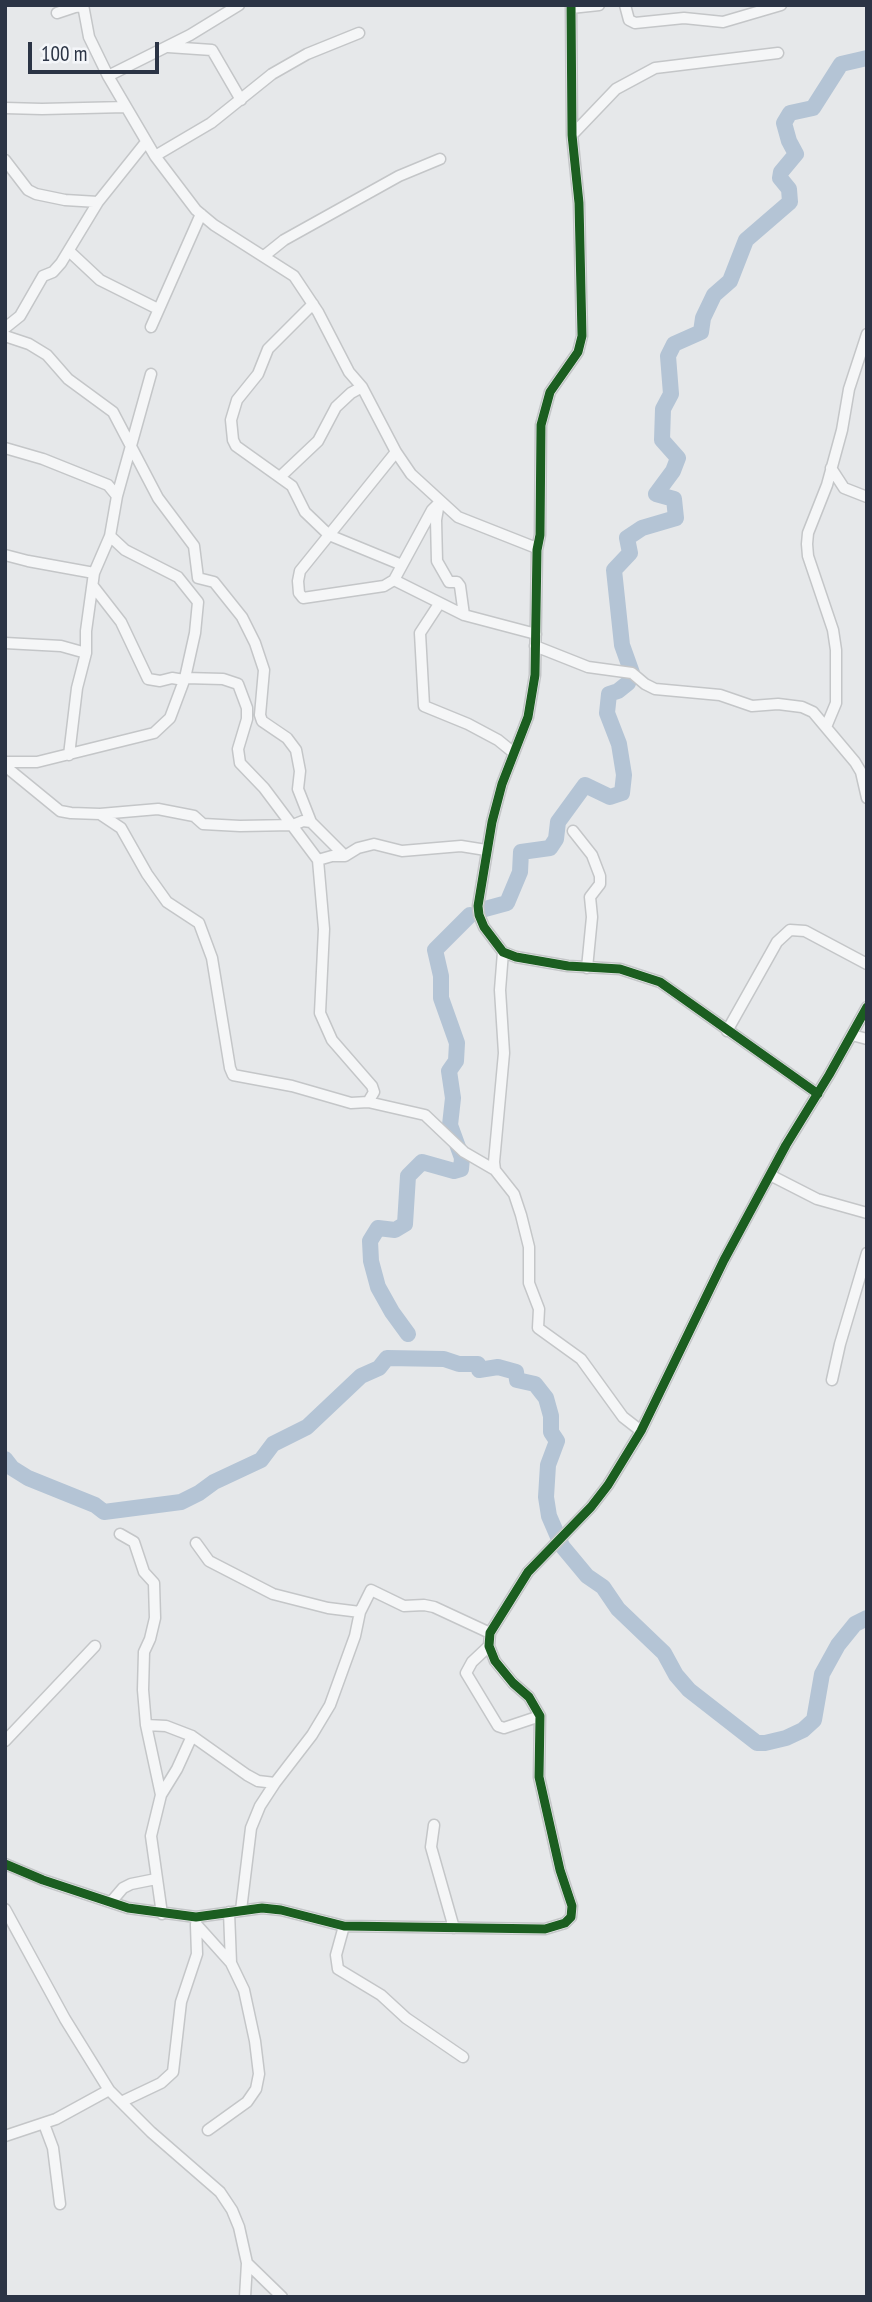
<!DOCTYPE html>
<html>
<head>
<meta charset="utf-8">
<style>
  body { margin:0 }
  #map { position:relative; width:872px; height:2302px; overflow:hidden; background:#e6e8ea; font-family:"PT Sans Narrow",sans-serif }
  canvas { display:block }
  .frame { position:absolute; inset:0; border:7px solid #2b3445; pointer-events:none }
  .scale { position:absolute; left:28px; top:42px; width:131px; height:32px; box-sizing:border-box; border:4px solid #2b3445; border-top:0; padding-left:9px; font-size:21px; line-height:24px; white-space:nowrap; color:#2b3445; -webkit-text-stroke:5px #f4f6f9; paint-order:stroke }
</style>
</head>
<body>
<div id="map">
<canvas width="872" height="2302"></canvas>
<div class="frame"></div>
<div class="scale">100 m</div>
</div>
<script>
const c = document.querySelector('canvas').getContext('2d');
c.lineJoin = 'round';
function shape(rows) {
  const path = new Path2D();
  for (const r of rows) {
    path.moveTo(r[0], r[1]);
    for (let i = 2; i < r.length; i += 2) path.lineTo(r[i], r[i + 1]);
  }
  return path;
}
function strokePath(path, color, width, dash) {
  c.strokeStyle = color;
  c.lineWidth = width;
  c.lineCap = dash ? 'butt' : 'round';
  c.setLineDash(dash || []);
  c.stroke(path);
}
const river = shape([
  [485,909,507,903,520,872,521,852,550,848,556,839,558,822,585,785,610,797,622,793,624,775,619,744,607,713,609,694,618,691,628,683,632,673,622,645,614,570,630,553,627,538,642,528,676,518,674,499,656,494,673,471,678,458,662,440,663,409,671,394,668,356,674,344,701,332,703,318,714,295,730,281,746,240,790,202,789,189,780,178,781,172,796,154,789,141,784,123,790,113,813,108,841,64,867,58],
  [408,1334,392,1312,378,1287,371,1261,370,1241,378,1228,395,1230,405,1224,408,1176,422,1162,454,1171,461,1169,462,1158,450,1125,453,1098,449,1071,456,1061,457,1043,441,998,441,976,435,950,470,915],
  [5,1459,12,1468,28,1478,95,1505,104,1512,181,1502,199,1493,214,1482,261,1460,273,1444,307,1427,361,1376,379,1368,387,1358,444,1359,459,1364,478,1364,479,1370,498,1367,516,1372,517,1380,535,1384,546,1398,551,1416,551,1432,557,1441,548,1465,546,1497,549,1516,562,1546,587,1576,603,1587,618,1609,664,1653,676,1675,689,1690,757,1743,765,1743,786,1738,803,1730,814,1720,822,1674,838,1645,855,1624,867,1618]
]);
const street = shape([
  [83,5,89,37,108,76,155,156,196,210,214,225,294,276,318,312,349,372,362,387,396,452,411,474,458,517,534,547,537,550],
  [571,5,572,135,579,203,582,336,578,352,550,392,541,425,540,535,537,550,535,675,528,717,502,784,492,822,478,906,479,915,484,927,503,952,516,957,568,966,620,969,660,982,818,1094],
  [625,5,629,20,635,23,684,18,723,22,781,5],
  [571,8,599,5],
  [57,13,75,7,83,6],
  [168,47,212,50,241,100],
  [108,76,190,35,239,5],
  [5,108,42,109,126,107],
  [572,135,616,89,655,68,778,53],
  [155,156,211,123,272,74,307,54,359,33],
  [5,160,28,190,36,194,65,200,98,202],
  [69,251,100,280,158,309],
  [264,256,284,240,399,176,440,159],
  [313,304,268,349,258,374,237,400,231,420,233,440,236,446,292,486,305,512,329,535,402,565],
  [151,327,201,214],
  [5,328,20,316,43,276,53,272,61,263,98,202,146,142],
  [5,336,29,344,47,355,68,379,113,412,158,498,194,546,198,578,214,582,242,617,255,643,264,670,260,715,262,721,287,738,296,750,300,771,298,789,311,822,345,856],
  [5,448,43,459,108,485,117,496,110,536,94,573,86,631,86,653,77,688,69,755],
  [396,452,300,571,298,581,299,593,303,598,384,586,394,580,432,510,438,504],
  [831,468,844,488,867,497],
  [281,476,318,441,336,407,351,393,362,387],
  [117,496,151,374],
  [439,503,436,520,437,561,449,582,457,582,460,586,464,615],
  [5,555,28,561,94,573],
  [394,580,464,615,536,634],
  [93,586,121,622,148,679,160,681,172,678,184,680],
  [439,604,420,633,424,706,468,724,498,740,514,753],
  [5,643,61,646,86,653],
  [535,646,588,667,632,673,645,684,655,689,720,695,752,706,778,704,802,707,813,712,855,762,861,772,867,798],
  [185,678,223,679,238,684,247,708,247,719,238,749,240,763,264,788,318,860,324,929,320,1013,332,1040,372,1086,374,1092,368,1102],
  [826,727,836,703,836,650,833,630,808,556,807,544,808,533,827,485,842,430,849,389,867,334],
  [5,762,37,762,154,733,170,718,185,678,195,633,198,602,178,577,125,550,110,536],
  [5,766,60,811,71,813,100,814,158,809,194,816,203,824,240,826,293,825,303,821,311,822],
  [100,814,121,828,147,874,167,902,199,923,212,958,230,1068,233,1075,292,1086,351,1103,368,1102,425,1115,464,1152,495,1170],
  [573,831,592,855,600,876,600,884,590,897,592,917,587,968],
  [318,860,332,856,345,856,358,848,374,844,402,851,461,846,486,850],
  [503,952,500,990,504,1053,494,1162,495,1170,514,1194,521,1215,529,1247,529,1283,539,1309,538,1328,581,1359,623,1417,641,1431],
  [727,1031,777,942,790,930,805,931,867,964],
  [852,1035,867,1039],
  [770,1175,817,1199,867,1213],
  [832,1380,840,1344,867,1253],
  [120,1534,134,1542,144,1572,154,1583,155,1618,150,1639,144,1652,143,1690,146,1725,161,1795,151,1836,162,1914],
  [196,1543,209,1561,273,1594,328,1608,360,1612],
  [489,1646,472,1662,466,1673,498,1726,504,1728,540,1716],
  [146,1725,166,1726,192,1736,247,1775,258,1781,275,1783],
  [5,1741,95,1646],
  [161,1795,177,1769,192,1736],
  [434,1825,431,1847,454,1928],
  [5,1864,43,1880,128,1908,196,1917,262,1908,281,1910,344,1926,545,1929,565,1923,571,1917,572,1906,560,1870,539,1777,540,1716,529,1697,513,1683,495,1661,489,1646,490,1633,528,1572,591,1507,608,1485,641,1431,724,1260,786,1145,829,1075,867,1007],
  [111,1902,123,1888,131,1884,156,1879],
  [5,1909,65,2019,109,2090,151,2132,220,2192,232,2210,239,2227,247,2263,245,2297],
  [241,1910,251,1828,260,1806,275,1783,312,1735,330,1705,355,1636,360,1612,371,1590,404,1606,424,1605,434,1607,490,1633],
  [229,1912,231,1963],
  [196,1924,231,1963,244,1990,255,2041,259,2074,256,2089,247,2102,208,2130],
  [344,1926,336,1955,338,1969,381,1995,406,2018,463,2057],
  [121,2102,161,2083,173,2072,181,2002,197,1954,196,1925],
  [44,2124,53,2148,60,2204],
  [5,2136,56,2119,109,2090],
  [247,2263,282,2297]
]);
const cycleway = shape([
  [571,5,572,135,579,203,582,336,578,352,550,392,541,425,540,535,537,550,535,675,528,717,502,784,492,822,478,906,479,915,484,927,503,952,516,957,568,966,620,969,660,982,818,1094],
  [5,1864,43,1880,128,1908,196,1917,262,1908,281,1910,344,1926,545,1929,565,1923,571,1917,572,1906,560,1870,539,1777,540,1716,529,1697,513,1683,495,1661,489,1646,490,1633,528,1572,591,1507,608,1485,641,1431,724,1260,786,1145,829,1075,867,1007]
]);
strokePath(river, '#b4c4d5', 16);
strokePath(street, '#c4c6c8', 13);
strokePath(street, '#f5f6f7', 10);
strokePath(cycleway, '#1b5e20', 9);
</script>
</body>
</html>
